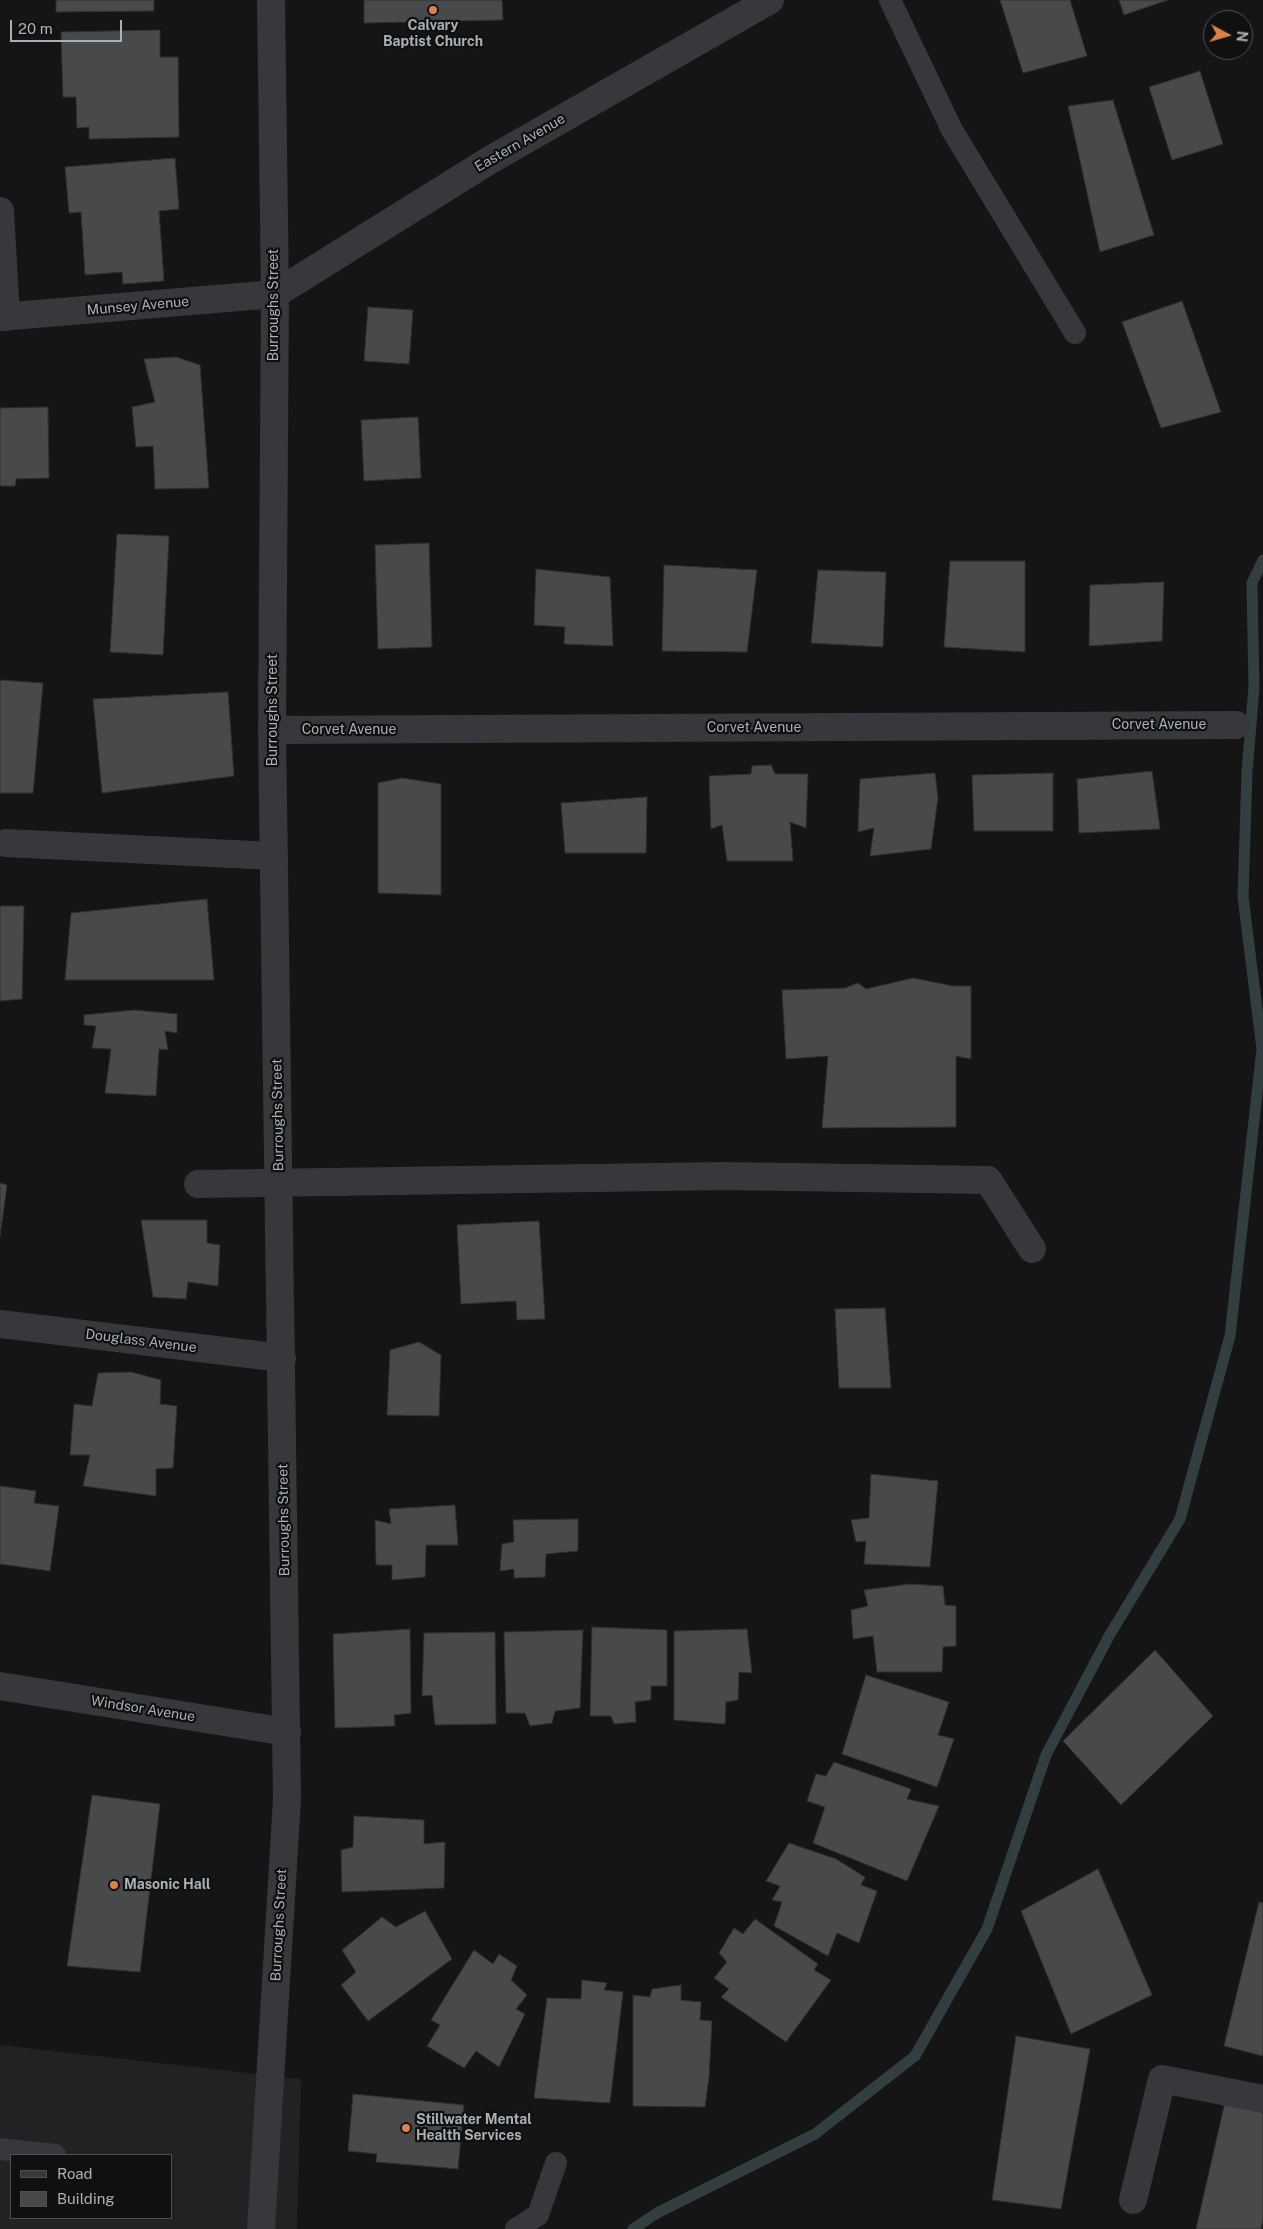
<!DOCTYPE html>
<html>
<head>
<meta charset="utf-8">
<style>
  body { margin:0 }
  #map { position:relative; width:1263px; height:2229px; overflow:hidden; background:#151516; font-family:"Public Sans",sans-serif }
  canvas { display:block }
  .legend { position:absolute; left:10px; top:2154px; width:162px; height:65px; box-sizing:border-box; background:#101011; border:1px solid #4d5053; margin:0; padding:6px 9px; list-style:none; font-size:15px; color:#a9b0b5 }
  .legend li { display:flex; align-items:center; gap:10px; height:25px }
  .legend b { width:25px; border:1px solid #4d5053 }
  .north { position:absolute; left:1203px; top:10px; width:50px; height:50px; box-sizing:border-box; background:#101011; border:1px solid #4d5053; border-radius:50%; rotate:96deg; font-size:14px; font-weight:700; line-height:20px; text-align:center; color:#a9b0b5 }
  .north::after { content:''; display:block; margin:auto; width:18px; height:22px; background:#da8249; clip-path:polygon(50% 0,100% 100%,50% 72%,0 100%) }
  .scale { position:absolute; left:10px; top:20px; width:112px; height:22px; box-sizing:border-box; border:2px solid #a9b0b5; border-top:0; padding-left:6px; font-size:15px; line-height:18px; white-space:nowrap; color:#a9b0b5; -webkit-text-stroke:4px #101011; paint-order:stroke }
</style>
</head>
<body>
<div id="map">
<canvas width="1263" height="2229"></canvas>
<ul class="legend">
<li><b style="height:6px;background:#36383b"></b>Road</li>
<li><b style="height:14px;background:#47494b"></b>Building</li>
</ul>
<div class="north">N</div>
<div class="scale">20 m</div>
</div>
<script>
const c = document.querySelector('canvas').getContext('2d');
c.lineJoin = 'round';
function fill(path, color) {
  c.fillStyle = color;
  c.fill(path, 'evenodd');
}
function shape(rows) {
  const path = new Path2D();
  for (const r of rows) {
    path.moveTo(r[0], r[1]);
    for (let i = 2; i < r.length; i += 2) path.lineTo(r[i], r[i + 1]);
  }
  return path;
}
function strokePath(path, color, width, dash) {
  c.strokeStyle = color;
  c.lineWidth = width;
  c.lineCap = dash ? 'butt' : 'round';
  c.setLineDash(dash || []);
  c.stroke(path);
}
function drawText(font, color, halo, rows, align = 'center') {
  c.font = font + ' "Public Sans",sans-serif';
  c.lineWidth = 4.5;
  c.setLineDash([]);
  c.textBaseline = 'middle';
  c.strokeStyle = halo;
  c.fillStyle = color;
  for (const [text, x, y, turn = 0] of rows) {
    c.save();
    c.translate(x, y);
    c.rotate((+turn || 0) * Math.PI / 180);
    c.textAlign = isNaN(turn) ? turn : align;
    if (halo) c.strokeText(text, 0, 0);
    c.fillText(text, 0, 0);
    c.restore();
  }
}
const built = shape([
  [0,2045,301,2079,297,2229,0,2229],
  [11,2155,171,2155,171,2218,11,2218]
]);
const stream = shape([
  [633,2229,657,2213,815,2134,915,2056,987,1929,1046,1755,1109,1636,1180,1519,1230,1336,1262,1049,1243,897,1247,772,1254,687,1252,583,1263,560]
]);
const building = shape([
  [56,0,154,0,154,11,56,12,56,0],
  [364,0,502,0,503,20,364,23,364,0],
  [1000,0,1070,0,1087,56,1023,73,1000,0],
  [1119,0,1168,0,1124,15,1119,0],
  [160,30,160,57,178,57,179,137,89,139,89,127,77,128,76,97,63,97,61,32,160,30],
  [1200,71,1223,144,1172,160,1149,87,1200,71],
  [1113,100,1154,235,1100,252,1068,106,1113,100],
  [175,158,179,209,159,211,164,281,123,284,122,272,85,275,81,212,69,213,65,167,175,158],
  [1182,301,1221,412,1161,428,1122,322,1182,301],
  [368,307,413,310,409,364,364,361,368,307],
  [176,357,200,365,209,488,155,489,153,446,136,447,132,407,155,402,144,359,176,357],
  [48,407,49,478,16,479,15,486,0,486,0,408,48,407],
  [418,417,421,478,364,481,361,420,418,417],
  [117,534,169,536,163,655,110,652,117,534],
  [429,543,432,647,378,649,375,545,429,543],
  [950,561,1025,561,1025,652,944,647,950,561],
  [664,565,757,570,747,652,662,651,664,565],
  [536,569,610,577,613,646,564,644,565,627,534,625,536,569],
  [818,570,886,572,883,647,811,643,818,570],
  [1164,582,1162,641,1089,646,1090,585,1164,582],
  [0,680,43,683,33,793,0,793,0,680],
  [228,692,234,776,102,793,93,699,228,692],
  [771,765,775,774,808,774,806,828,790,822,793,861,727,861,722,825,711,829,709,776,751,774,752,766,771,765],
  [1152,771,1160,829,1079,833,1077,779,1152,771],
  [935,773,938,798,931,849,870,856,874,828,858,832,860,779,935,773],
  [1053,773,1053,831,974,831,972,775,1053,773],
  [402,778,441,784,441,895,378,893,378,783,402,778],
  [647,797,646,853,565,853,561,803,647,797],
  [207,899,214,980,65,980,71,913,207,899],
  [0,906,24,906,22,999,0,1001,0,906],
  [913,978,953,986,971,986,971,1059,956,1056,956,1127,822,1128,828,1056,786,1059,782,990,845,988,858,983,866,989,913,978],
  [134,1010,177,1014,177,1033,165,1031,168,1050,159,1049,156,1096,105,1093,111,1049,92,1048,96,1026,84,1025,84,1015,134,1010],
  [0,1183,7,1185,0,1236,0,1183],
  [141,1220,207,1220,207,1243,220,1245,218,1286,188,1282,186,1299,153,1297,141,1220],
  [539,1221,545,1319,517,1320,516,1301,461,1304,457,1225,539,1221],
  [885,1308,891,1388,839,1388,835,1309,885,1308],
  [419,1342,441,1355,439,1416,387,1415,390,1350,419,1342],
  [131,1372,161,1380,160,1404,177,1406,173,1468,156,1469,156,1496,83,1486,90,1455,70,1455,74,1404,92,1406,98,1373,131,1372],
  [871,1474,938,1481,930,1567,864,1564,866,1541,856,1542,851,1520,869,1518,871,1474],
  [0,1486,36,1491,34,1503,59,1506,50,1571,0,1564,0,1486],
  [455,1505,458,1545,426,1545,425,1577,392,1580,392,1565,376,1565,375,1520,391,1524,389,1509,455,1505],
  [578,1519,578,1551,546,1554,545,1577,514,1578,514,1569,500,1571,502,1544,514,1542,513,1520,578,1519],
  [910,1584,943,1586,945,1605,956,1606,956,1646,943,1647,942,1672,877,1672,873,1636,853,1639,851,1610,868,1606,864,1590,910,1584],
  [592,1627,667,1630,667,1686,651,1686,651,1700,635,1702,636,1722,614,1724,611,1716,590,1716,592,1627],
  [410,1629,411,1713,394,1715,395,1726,335,1728,333,1634,410,1629],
  [747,1629,752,1673,739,1672,738,1700,726,1702,725,1724,674,1720,674,1631,747,1629],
  [583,1630,580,1708,555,1711,552,1723,530,1726,525,1713,506,1713,504,1632,583,1630],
  [495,1632,496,1724,435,1725,432,1695,422,1696,424,1633,495,1632],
  [1155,1650,1213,1716,1121,1805,1063,1741,1155,1650],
  [866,1675,949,1702,938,1735,954,1739,937,1787,842,1754,866,1675],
  [834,1762,911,1789,907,1799,939,1806,907,1881,813,1843,825,1807,807,1801,816,1774,826,1776,834,1762],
  [92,1795,160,1804,140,1972,67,1966,92,1795],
  [354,1816,424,1820,424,1844,445,1842,444,1888,342,1892,341,1850,353,1847,354,1816],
  [789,1843,836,1859,865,1877,861,1885,877,1891,859,1943,837,1933,828,1956,774,1926,782,1902,772,1900,780,1886,766,1881,789,1843],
  [1098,1869,1152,1995,1071,2034,1021,1911,1098,1869],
  [1259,1902,1263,1903,1263,2056,1224,2046,1259,1902],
  [425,1911,452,1959,368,2021,341,1985,356,1972,342,1950,382,1917,396,1927,425,1911],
  [755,1919,818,1964,814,1970,831,1980,786,2042,721,1997,729,1989,714,1978,727,1962,719,1953,734,1928,743,1934,755,1919],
  [474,1950,493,1964,499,1954,517,1966,511,1980,527,1995,516,2009,525,2014,499,2067,476,2051,464,2068,427,2046,440,2025,431,2020,474,1950],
  [582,1980,607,1983,604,1990,623,1992,610,2103,534,2098,547,1998,581,1999,582,1980],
  [681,1985,681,2000,701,2002,700,2020,712,2021,709,2077,705,2107,633,2106,633,1995,650,1997,652,1989,681,1985],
  [1016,2036,1090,2049,1061,2209,992,2200,1016,2036],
  [353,2094,464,2105,458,2169,376,2162,377,2154,348,2151,353,2094],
  [1225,2102,1263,2110,1263,2220,1261,2229,1196,2229,1225,2102]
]);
const service = shape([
  [890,0,952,130,1075,333],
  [0,2149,55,2155],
  [516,2229,538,2215,556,2163]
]);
const minor = shape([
  [0,211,6,317],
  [0,317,275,294,490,160,770,0],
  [272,730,1236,725],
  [6,843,274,856],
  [198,1184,723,1176,988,1180,1032,1249],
  [0,1324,282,1358],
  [0,1686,287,1732],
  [1133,2200,1162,2079,1263,2099]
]);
const tertiary = shape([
  [261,2229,287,1799,272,730,275,294,271,0]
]);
const markers = [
  [433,10,5,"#da8249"],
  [114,1885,5,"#da8249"],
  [406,2128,5,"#da8249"]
];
const poiNames = [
  ["Calvary",433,26,"center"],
  ["Baptist Church",433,42,"center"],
  ["Masonic Hall",124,1885],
  ["Stillwater Mental",416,2120],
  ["Health Services",416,2136]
];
const streetNames = [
  ["Eastern Avenue",520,143,-30],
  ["Burroughs Street",274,305,-90],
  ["Munsey Avenue",138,306,-5],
  ["Burroughs Street",273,710,-90],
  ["Corvet Avenue",1159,725],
  ["Corvet Avenue",754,728],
  ["Corvet Avenue",349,730],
  ["Burroughs Street",278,1115,-91],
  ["Douglass Avenue",141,1341,7],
  ["Burroughs Street",284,1520,-91],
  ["Windsor Avenue",143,1709,9],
  ["Burroughs Street",279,1925,-87]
];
fill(built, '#212223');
strokePath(stream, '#323e40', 11);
fill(building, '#47494b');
strokePath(building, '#2f3032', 1);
strokePath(service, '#36383b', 22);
strokePath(minor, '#36383b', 28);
strokePath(tertiary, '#36383b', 28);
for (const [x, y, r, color] of markers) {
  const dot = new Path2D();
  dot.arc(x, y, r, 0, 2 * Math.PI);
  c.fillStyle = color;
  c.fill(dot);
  strokePath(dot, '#101011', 2);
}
drawText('bold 14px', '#a9b0b5', '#101011', poiNames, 'left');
drawText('14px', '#a9b0b5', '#101011', streetNames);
</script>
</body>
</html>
